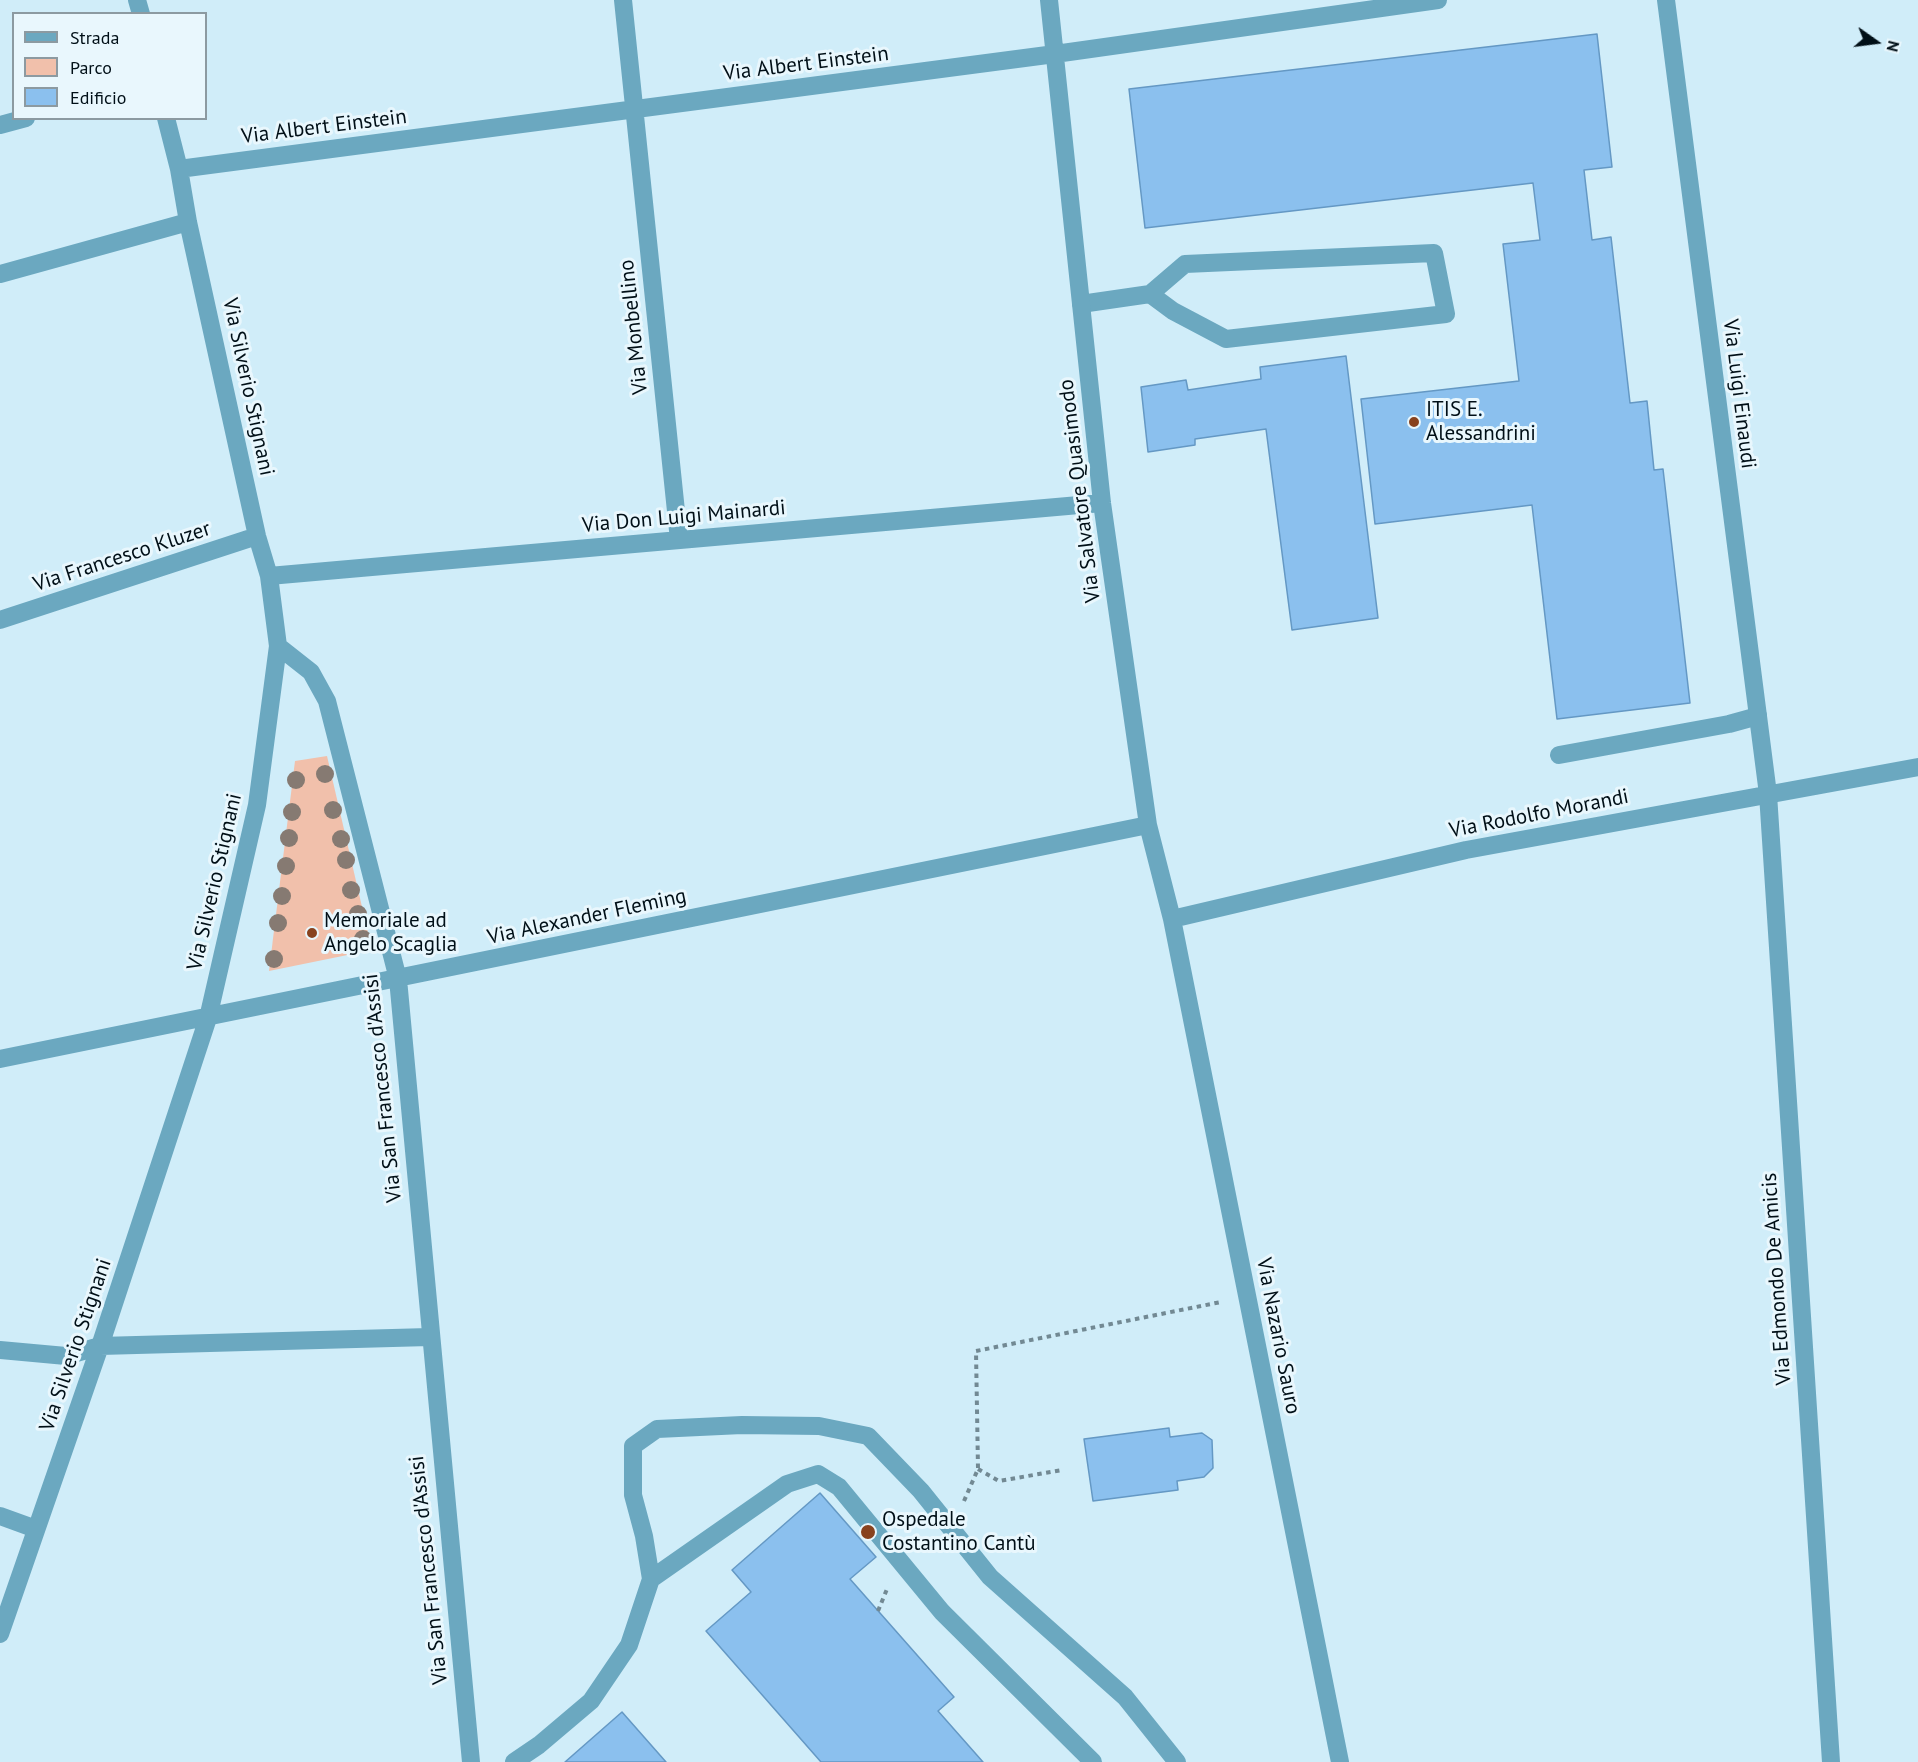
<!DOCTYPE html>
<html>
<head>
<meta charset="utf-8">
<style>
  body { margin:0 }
  #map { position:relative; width:1918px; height:1762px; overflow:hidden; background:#d0edf9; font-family:"PT Sans",sans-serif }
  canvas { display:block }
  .legend { position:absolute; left:12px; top:12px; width:195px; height:108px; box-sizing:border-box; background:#e9f7fd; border:2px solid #8c9aa1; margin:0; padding:8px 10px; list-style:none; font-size:18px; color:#000f17 }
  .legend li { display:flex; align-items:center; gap:12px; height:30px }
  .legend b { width:30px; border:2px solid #8c9aa1 }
  .north { position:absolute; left:1846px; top:12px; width:60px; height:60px; -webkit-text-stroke:4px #e9f7fd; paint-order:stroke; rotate:104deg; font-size:16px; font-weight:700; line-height:24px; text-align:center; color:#000f17 }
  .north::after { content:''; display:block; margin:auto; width:21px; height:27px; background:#000f17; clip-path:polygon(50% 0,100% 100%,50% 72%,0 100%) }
</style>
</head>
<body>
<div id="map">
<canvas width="1918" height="1762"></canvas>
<ul class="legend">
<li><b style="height:8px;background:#6ba8c0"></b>Strada</li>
<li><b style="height:16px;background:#f1c0ab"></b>Parco</li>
<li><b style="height:16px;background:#8bc0ee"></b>Edificio</li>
</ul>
<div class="north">N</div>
</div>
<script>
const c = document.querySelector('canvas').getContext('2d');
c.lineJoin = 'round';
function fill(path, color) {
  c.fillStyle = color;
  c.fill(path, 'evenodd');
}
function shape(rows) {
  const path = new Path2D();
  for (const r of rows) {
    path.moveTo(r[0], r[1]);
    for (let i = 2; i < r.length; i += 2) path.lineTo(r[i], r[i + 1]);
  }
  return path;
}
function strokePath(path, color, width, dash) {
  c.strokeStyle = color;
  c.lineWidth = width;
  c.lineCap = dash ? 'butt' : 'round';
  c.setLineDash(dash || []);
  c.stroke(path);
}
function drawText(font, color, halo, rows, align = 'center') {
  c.font = font + ' "PT Sans",sans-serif';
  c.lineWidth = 6;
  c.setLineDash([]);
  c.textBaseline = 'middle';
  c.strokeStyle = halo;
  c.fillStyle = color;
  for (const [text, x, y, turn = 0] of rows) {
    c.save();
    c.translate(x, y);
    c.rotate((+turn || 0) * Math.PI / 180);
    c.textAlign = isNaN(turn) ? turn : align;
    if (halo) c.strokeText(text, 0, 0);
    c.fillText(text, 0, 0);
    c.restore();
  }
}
const green = shape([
  [327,756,372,950,269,971,295,761]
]);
const building = shape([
  [1597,34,1612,167,1584,170,1592,240,1611,237,1630,403,1647,401,1654,470,1663,469,1690,703,1557,719,1532,505,1375,524,1361,399,1519,381,1503,244,1540,240,1533,183,1145,228,1129,89,1597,34],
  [1346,356,1378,618,1292,630,1266,429,1195,439,1195,445,1148,452,1141,387,1186,380,1188,390,1261,379,1260,367,1346,356],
  [1169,1428,1170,1437,1202,1433,1212,1440,1213,1468,1204,1477,1177,1481,1178,1490,1093,1501,1084,1439,1169,1428],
  [820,1493,876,1557,850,1579,954,1697,938,1711,983,1762,821,1762,706,1631,751,1592,732,1570,820,1493],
  [622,1712,666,1762,565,1762,622,1712]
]);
const path = shape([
  [978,1469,999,1481,1062,1470],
  [964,1501,978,1469,976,1351,1221,1302],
  [878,1611,887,1589]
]);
const service = shape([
  [1081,304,1150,294,1185,264,1434,253,1446,314,1226,339,1173,311,1150,294],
  [1559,755,1729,724,1758,716],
  [651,1579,787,1484,818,1474,839,1487,942,1612,1093,1762],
  [514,1762,539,1745,591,1701,629,1645,651,1579,644,1536,633,1495,633,1446,657,1429,742,1425,819,1426,868,1436,921,1491,990,1577,1125,1697,1177,1762]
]);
const minor = shape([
  [137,0,141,14],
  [623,0,679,540],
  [1049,0,1102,503,1148,825,1172,919,1340,1762],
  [1666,0,1768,794,1831,1762],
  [0,125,26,118],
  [179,169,1055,54,1438,0],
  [0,274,188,222],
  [269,576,1102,503],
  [0,620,257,536],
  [278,646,311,672,327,701,398,979,471,1762],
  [1172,919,1466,850,1918,767],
  [0,1059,1148,825],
  [0,1350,66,1356,100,1346,429,1337],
  [0,1516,36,1529],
  [0,1634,100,1346,208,1018,257,805,278,646,269,576,257,536,188,222,179,169,166,118]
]);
const trees = [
  [325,774],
  [296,780],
  [333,810],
  [292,812],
  [289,838],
  [341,839],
  [346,860],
  [286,866],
  [351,890],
  [282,896],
  [358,914],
  [278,923],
  [363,939],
  [274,959]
];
const markers = [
  [1414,422,6,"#88421e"],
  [312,933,6,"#88421e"],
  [868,1532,8,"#88421e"]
];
const streetNames = [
  ["Via Albert Einstein",806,64,-7],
  ["Via Albert Einstein",324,127,-7],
  ["Via Monbellino",634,327,-96],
  ["Via Silverio Stignani",248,387,78],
  ["Via Luigi Einaudi",1739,394,83],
  ["Via Salvatore Quasimodo",1080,491,-97],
  ["Via Don Luigi Mainardi",684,517,-5],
  ["Via Francesco Kluzer",122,557,-18],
  ["Via Rodolfo Morandi",1539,814,-11],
  ["Via Silverio Stignani",215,882,-77],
  ["Via Alexander Fleming",587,917,-12],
  ["Via San Francesco d'Assisi",383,1088,-96],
  ["Via Edmondo De Amicis",1777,1279,-94],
  ["Via Nazario Sauro",1278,1336,79],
  ["Via Silverio Stignani",76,1345,-71],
  ["Via San Francesco d'Assisi",429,1570,-96]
];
const poiNames = [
  ["ITIS E.",1426,410],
  ["Alessandrini",1426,434],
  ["Memoriale ad",324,921],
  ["Angelo Scaglia",324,945],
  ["Ospedale",882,1520],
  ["Costantino Cantù",882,1544]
];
fill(green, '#f1c0ab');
fill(building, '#8bc0ee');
strokePath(building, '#6498c4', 1.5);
strokePath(path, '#728993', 4, [4.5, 4.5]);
strokePath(service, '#6ba8c0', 18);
strokePath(minor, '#6ba8c0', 18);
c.fillStyle = '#867a72';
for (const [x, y] of trees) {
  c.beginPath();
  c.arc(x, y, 9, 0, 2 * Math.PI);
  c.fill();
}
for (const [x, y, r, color] of markers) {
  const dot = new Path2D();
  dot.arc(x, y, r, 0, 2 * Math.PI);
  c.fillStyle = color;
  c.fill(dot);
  strokePath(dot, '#e9f7fd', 2);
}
drawText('21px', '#000f17', '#e9f7fd', streetNames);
drawText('21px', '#000f17', '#e9f7fd', poiNames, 'left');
</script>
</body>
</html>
